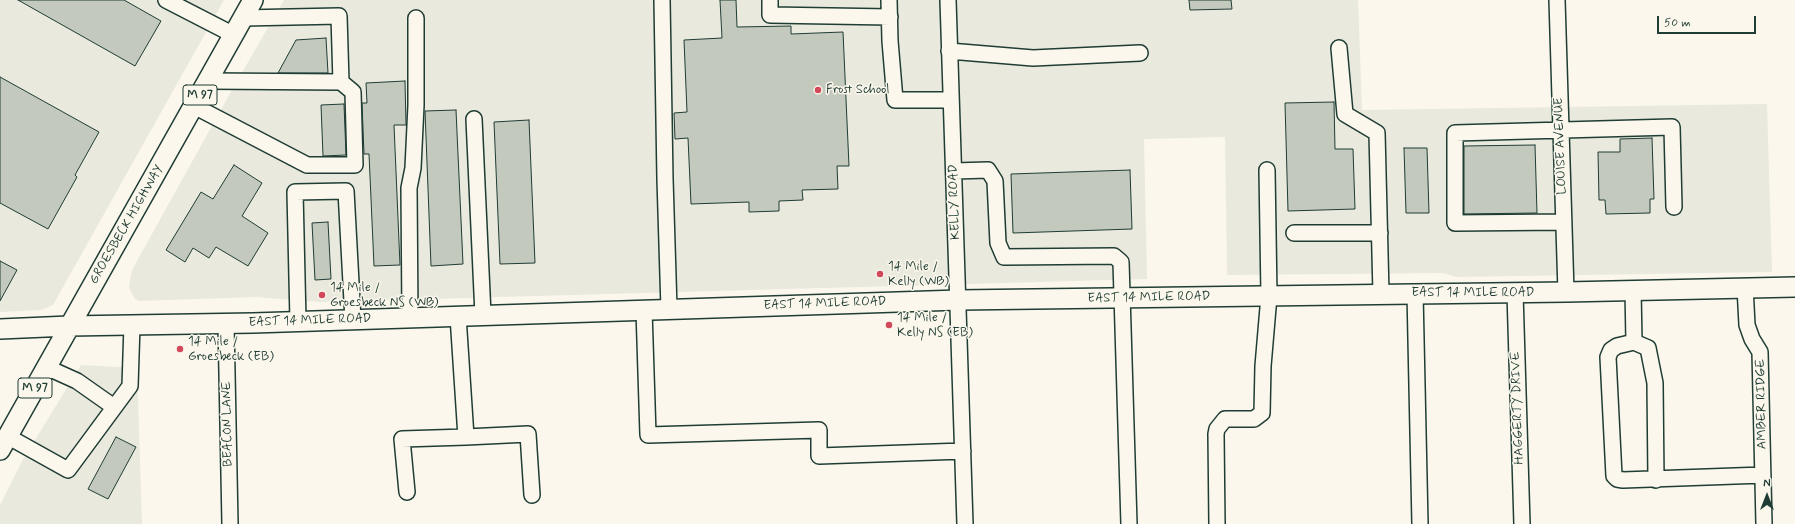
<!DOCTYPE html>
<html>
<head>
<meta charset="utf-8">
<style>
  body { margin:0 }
  #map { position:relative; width:1795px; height:524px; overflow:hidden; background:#fbf7ec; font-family:Mynerve,sans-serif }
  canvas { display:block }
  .north { position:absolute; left:1747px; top:476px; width:40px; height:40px; -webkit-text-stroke:3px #fbf7ec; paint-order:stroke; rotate:0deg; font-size:11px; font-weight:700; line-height:16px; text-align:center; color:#1f3d34 }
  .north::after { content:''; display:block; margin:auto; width:14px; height:18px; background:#1f3d34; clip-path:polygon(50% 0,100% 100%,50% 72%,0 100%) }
  .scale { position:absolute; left:1657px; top:16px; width:99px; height:18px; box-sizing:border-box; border:2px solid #1f3d34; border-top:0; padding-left:5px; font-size:12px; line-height:14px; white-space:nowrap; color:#1f3d34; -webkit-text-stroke:3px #fbf7ec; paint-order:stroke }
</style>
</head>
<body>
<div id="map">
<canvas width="1795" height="524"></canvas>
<div class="north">N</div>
<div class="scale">50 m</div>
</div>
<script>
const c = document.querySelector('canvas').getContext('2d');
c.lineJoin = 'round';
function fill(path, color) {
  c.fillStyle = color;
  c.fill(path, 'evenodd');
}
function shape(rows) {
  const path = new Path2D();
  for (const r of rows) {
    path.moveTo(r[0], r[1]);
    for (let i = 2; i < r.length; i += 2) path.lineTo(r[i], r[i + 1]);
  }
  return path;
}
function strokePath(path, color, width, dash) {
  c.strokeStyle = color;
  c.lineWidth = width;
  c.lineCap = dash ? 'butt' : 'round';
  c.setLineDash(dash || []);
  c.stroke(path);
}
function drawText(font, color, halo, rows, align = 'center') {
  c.font = font + ' Mynerve,sans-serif';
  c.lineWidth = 3;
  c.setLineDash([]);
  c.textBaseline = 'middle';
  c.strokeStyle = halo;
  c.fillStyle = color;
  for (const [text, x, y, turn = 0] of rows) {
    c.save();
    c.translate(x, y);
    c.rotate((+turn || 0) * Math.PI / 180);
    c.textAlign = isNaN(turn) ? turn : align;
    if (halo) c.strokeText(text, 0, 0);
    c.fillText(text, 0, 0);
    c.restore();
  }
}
const built = shape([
  [0,0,224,0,53,305,41,310,0,312],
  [284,0,1358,0,1362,110,1767,104,1772,272,1457,277,1443,273,1227,275,1225,137,1144,139,1147,279,320,302,256,297,139,301,135,299,130,290,129,286,132,270,233,88],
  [81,365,137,368,142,524,0,524,0,505,22,461]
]);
const building = shape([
  [18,0,124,0,161,21,135,66,18,0],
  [720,0,736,0,737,27,791,26,791,34,843,32,849,166,837,166,838,189,802,190,803,200,779,201,779,211,749,212,749,202,691,204,688,138,675,139,674,113,687,112,684,40,722,38,720,0],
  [1189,0,1231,0,1232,9,1190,10,1189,0],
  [326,38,328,73,278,73,296,40,326,38],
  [0,77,99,132,75,175,77,177,48,229,0,203,0,77],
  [405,81,406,125,394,125,400,265,374,266,369,154,364,154,362,103,367,103,366,83,405,81],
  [1334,102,1335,149,1353,149,1355,209,1288,211,1285,103,1334,102],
  [344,104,346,155,323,156,321,105,344,104],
  [456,110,463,264,431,266,425,111,456,110],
  [529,120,535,263,500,264,494,122,529,120],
  [1652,138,1654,199,1650,199,1650,213,1606,214,1605,200,1599,200,1598,152,1620,152,1620,139,1652,138],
  [1535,145,1537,213,1464,214,1464,146,1535,145],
  [1404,148,1427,148,1429,213,1406,213,1404,148],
  [234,165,262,183,242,216,268,233,248,266,216,247,209,258,193,248,185,262,166,250,201,192,213,199,234,165],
  [1130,170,1132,229,1013,233,1011,174,1130,170],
  [328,222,331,279,315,280,312,223,328,222],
  [0,261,17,270,0,301,0,261],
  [116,437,136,447,108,499,88,489,116,437]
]);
const minor = shape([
  [166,0,234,35],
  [662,0,665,179,669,309],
  [770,0,770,15,890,17],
  [889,0,890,41,895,100,951,100],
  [948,0,965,524],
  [1557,0,1566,292],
  [1339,48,1345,114,1377,133,1381,294],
  [949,51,1033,58,1140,53],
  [208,81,341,82,339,16,243,18],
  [194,106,307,165,355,165,353,92,341,82],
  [474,119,483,315],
  [954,171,988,170,995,181,998,243,1004,257,1114,256,1121,262,1129,524],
  [1564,222,1455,223,1455,133,1672,127,1674,207],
  [1294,233,1380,233],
  [1745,287,1747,325,1752,339,1760,352,1764,524],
  [1633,290,1634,342,1648,348,1655,383,1656,480],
  [1415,293,1420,524],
  [1515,293,1522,524],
  [644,310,648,435,819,430,819,456,963,451],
  [410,318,409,188,413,168,416,105,416,18],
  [298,321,295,192,346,191,353,320],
  [226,323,230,524],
  [1634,342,1617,346,1611,350,1608,357,1614,476,1617,479,1623,480,1763,475],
  [46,367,77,381,114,407],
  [7,436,68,470,130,386,132,325],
  [466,437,528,434,532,495],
  [407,492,402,439,466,437,458,316],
  [1217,524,1216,434,1217,429,1225,419,1254,419,1262,413,1263,366,1269,296,1267,170]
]);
const major = shape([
  [0,329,69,326,253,323,959,300,1566,292,1795,287],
  [0,450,253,0]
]);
const markers = [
  [818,90,4,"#d1495b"],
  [880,274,4,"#d1495b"],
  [322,295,4,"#d1495b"],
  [889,325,4,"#d1495b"],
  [180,349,4,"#d1495b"]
];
const shields = [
  [200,95,34],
  [35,388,34]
];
const shieldNames = [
  ["M 97",200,95],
  ["M 97",35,388]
];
const poiNames = [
  ["Frost School",826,90],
  ["14 Mile /",888,267],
  ["Kelly (WB)",888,282],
  ["14 Mile /",330,288],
  ["Groesbeck NS (WB)",330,303],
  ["14 Mile /",897,318],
  ["Kelly NS (EB)",897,333],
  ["14 Mile /",188,342],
  ["Groesbeck (EB)",188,357]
];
const streetNames = [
  ["LOUISE AVENUE",1561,146,-92],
  ["KELLY ROAD",955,202,-92],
  ["GROESBECK HIGHWAY",127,225,-60],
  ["EAST 14 MILE ROAD",1473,293],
  ["EAST 14 MILE ROAD",1149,298,-1],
  ["EAST 14 MILE ROAD",825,304,-2],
  ["EAST 14 MILE ROAD",310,321,-2],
  ["AMBER RIDGE",1762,404,-91],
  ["HAGGERTY DRIVE",1518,408,-92],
  ["BEACON LANE",228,424,-91]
];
fill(built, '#eae9de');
fill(building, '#c4c9be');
strokePath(building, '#1f3d34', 1);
strokePath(minor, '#1f3d34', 18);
strokePath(major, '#1f3d34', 22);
strokePath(minor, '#fbf7ec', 15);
strokePath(major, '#fbf7ec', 19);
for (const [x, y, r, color] of markers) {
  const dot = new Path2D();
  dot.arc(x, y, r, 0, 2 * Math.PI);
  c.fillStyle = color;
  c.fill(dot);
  strokePath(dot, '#fbf7ec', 1.5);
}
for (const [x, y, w] of shields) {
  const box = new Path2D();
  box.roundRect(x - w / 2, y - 10, w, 20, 3);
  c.fillStyle = '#fbf7ec';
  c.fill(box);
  strokePath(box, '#1f3d34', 1);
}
drawText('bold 12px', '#1f3d34', null, shieldNames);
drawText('13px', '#1f3d34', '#fbf7ec', poiNames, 'left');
drawText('13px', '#1f3d34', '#fbf7ec', streetNames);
</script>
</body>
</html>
